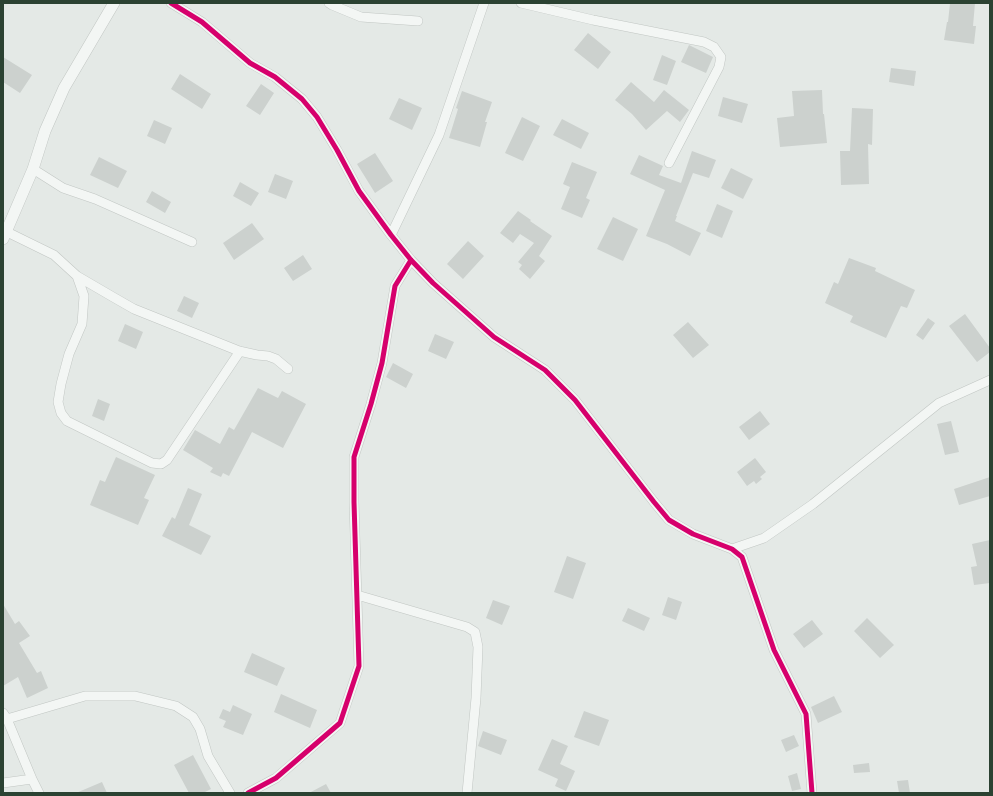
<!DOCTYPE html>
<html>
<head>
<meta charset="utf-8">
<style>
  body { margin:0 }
  #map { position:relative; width:993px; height:796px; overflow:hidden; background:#e4e9e6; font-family:"Titillium Web",sans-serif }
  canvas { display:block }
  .frame { position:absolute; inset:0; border:4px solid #2b4232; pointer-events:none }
</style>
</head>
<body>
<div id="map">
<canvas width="993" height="796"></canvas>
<div class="frame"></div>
</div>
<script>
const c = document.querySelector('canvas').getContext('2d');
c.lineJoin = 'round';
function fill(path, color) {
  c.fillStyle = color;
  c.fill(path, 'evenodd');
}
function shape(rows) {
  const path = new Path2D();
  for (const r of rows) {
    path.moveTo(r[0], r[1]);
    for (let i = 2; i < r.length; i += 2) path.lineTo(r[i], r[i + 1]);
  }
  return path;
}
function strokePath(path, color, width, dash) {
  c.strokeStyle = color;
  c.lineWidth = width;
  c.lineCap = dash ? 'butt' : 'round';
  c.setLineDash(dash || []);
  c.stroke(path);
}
const building = shape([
  [950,3,975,3,973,26,976,26,974,44,944,40,947,22,948,22],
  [588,33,611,52,598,69,574,50],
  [689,45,713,57,706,73,681,62],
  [662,55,676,61,667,85,653,80],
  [3,57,32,75,20,93,3,82],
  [891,68,916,71,914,86,889,82],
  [180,74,211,94,202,109,171,89],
  [631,82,654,102,664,90,689,110,680,122,667,111,646,130,632,114,615,100],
  [261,84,274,93,260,115,246,106],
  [822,90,823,114,824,114,827,143,780,147,777,118,794,116,792,91],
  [462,91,492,102,485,122,487,122,480,147,449,138,458,109,456,108],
  [723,97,748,104,742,123,718,116],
  [399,98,422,108,412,130,389,119],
  [852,108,873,109,872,145,868,144,869,184,841,185,840,151,850,151],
  [522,117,540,126,523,161,505,153],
  [562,119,589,133,581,149,553,135],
  [154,120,172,128,165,144,147,136],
  [692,151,716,160,709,178,693,173,676,216,677,216,675,221,701,233,690,256,667,244,646,236,665,190,630,174,639,155,663,166,659,175,681,183],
  [375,153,393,181,375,193,357,164],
  [99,157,127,171,118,188,90,175],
  [572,162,597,172,586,198,590,200,582,218,561,209,570,187,563,184],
  [731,168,753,179,743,199,721,188],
  [275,174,293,181,286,199,268,192],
  [240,182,259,193,251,206,233,196],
  [152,191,171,202,165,213,146,202],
  [717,204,733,211,722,238,706,231],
  [518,211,531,220,530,221,552,236,539,256,545,261,530,279,519,269,522,265,518,262,534,243,520,234,513,243,500,233],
  [613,217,638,229,623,261,597,249],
  [252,223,264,239,234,260,223,243],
  [468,241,484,256,463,279,447,264],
  [303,255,312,269,293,281,284,268],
  [849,258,876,268,875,271,915,290,907,308,901,306,886,338,850,322,853,316,825,303,834,282,838,284],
  [184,296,199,303,192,318,177,311],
  [965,314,990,348,990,352,977,362,949,326],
  [928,318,935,323,923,340,916,335],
  [688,322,709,345,693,358,673,335],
  [125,324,143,332,136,349,118,341],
  [435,334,454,342,446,359,428,351],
  [393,363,413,374,406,388,386,377],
  [258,388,278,398,282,391,306,404,283,448,252,432,229,476,223,473,221,477,210,472,213,468,183,450,195,430,220,444,229,427,234,430],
  [98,399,110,404,104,421,92,416],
  [760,411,770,424,749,440,739,427],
  [951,421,959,452,945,455,937,424],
  [116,457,155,475,144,498,149,500,138,525,90,505,100,480,105,482],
  [755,458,766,472,760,477,762,479,756,484,754,481,747,486,737,472],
  [990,477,990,496,959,505,954,489],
  [188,488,202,494,189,525,211,536,201,555,162,536,172,517,175,519],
  [990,540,990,583,974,585,971,567,977,566,972,544],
  [567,556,586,563,573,599,554,592],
  [668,597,682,602,676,620,662,615],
  [493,600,510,606,502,625,486,618],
  [3,604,15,624,19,621,30,636,19,643,37,673,41,671,48,688,27,698,18,677,3,686],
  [628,608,650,618,644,631,622,621],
  [867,618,894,645,880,658,854,631],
  [812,620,823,634,804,648,793,634],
  [252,653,285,668,277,686,244,672],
  [281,694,317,710,310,728,274,712],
  [834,696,842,712,818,723,811,707],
  [233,705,252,714,243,735,223,727,226,721,219,718,223,709,230,712],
  [584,711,609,720,599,746,574,737],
  [483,731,507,740,501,755,478,746],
  [794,735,799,746,786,752,781,740],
  [552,739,568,746,560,764,575,771,566,791,555,786,558,779,538,770],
  [193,755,211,789,203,793,189,793,174,765],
  [869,763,870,772,854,773,853,765],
  [797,773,801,789,792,791,788,776],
  [908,780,910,793,899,793,897,781],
  [102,782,107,793,76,793],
  [326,784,331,793,309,793]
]);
const minor = shape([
  [171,3,202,22,250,63,275,77,302,99,317,117,337,150,359,191,391,235,411,260,433,283,494,337,545,370,575,400,654,502,669,520,693,534,732,549,742,557,774,650,806,714,812,793],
  [329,3,332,5,361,17,418,21],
  [521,3,593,20,704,42,714,47,721,57,719,67,669,163],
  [33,169,63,188,95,199,192,242],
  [3,230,54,255,77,276,113,297,134,309,239,351,257,355,268,356,276,359,288,369],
  [391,235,439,135,484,3],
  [77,276,84,296,82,324,69,354,61,384,58,402,61,413,67,421,152,463,161,464,167,460,240,351],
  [732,549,764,538,813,504,939,403,990,380],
  [357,595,467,627,475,632,478,647,476,698,467,793],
  [3,713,7,719,32,779,39,793],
  [7,719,85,696,135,696,176,706,193,717,200,729,208,756,230,793],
  [3,783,32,779],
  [248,793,276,778,340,723,359,666,354,502,354,457,371,404,382,363,395,286,411,260]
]);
const tertiary = shape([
  [3,239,33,169,45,131,64,88,114,3]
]);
const cycleway = shape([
  [171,3,202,22,250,63,275,77,302,99,317,117,337,150,359,191,391,235,411,260,433,283,494,337,545,370,575,400,654,502,669,520,693,534,732,549,742,557,774,650,806,714,812,793],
  [248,793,276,778,340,723,359,666,354,502,354,457,371,404,382,363,395,286,411,260]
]);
fill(building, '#ccd1ce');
strokePath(minor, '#c1c6c3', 10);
strokePath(tertiary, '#c1c6c3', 12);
strokePath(minor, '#f3f6f4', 9);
strokePath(tertiary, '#f3f6f4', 11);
strokePath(cycleway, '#d6006c', 5);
</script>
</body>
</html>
